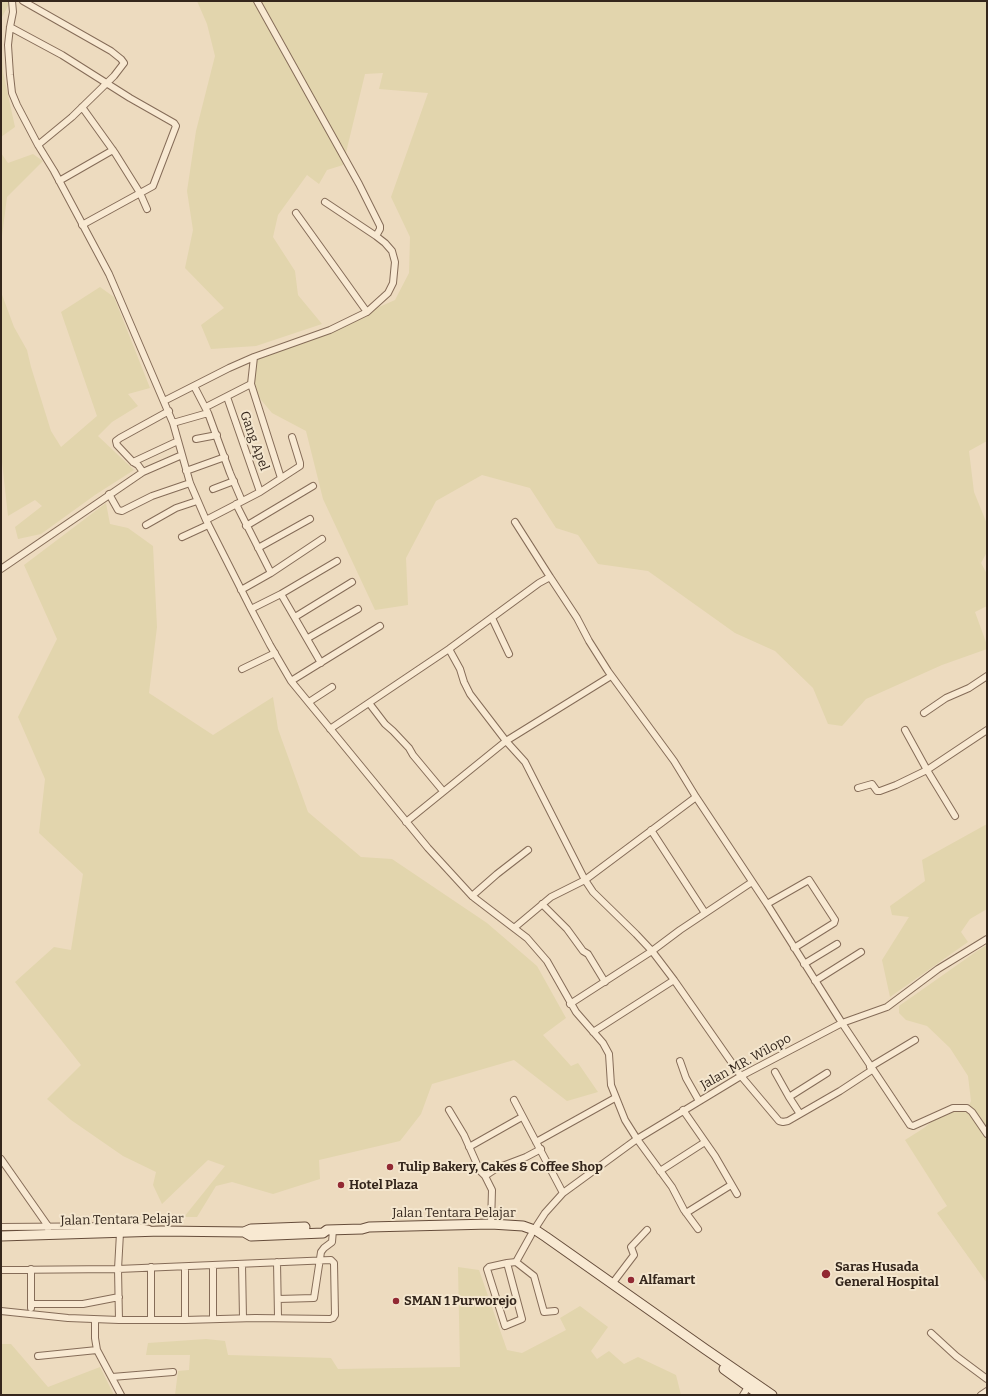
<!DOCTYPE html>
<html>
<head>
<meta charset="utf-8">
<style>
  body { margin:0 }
  #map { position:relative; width:988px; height:1396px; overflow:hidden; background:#eddbbf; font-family:Bitter,serif }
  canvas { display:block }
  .frame { position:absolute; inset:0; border:2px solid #34261c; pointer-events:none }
</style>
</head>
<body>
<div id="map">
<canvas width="988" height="1396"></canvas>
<div class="frame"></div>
</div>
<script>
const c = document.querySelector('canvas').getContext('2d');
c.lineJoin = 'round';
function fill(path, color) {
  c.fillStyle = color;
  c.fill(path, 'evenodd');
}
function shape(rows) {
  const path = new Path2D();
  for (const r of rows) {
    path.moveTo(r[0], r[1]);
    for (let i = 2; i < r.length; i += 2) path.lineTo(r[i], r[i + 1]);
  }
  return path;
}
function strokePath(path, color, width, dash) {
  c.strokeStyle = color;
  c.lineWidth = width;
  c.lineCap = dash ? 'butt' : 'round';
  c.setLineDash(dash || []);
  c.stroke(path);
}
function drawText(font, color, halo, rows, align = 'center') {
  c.font = font + ' Bitter,serif';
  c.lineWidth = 4;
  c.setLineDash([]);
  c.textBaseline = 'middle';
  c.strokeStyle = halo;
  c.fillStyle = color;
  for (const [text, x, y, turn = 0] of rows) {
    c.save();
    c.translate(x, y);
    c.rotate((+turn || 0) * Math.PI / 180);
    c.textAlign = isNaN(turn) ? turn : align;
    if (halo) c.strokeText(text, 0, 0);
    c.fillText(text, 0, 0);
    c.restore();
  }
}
const farmland = shape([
  [1,1,7,1,9,4,1,19],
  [197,1,987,1,987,441,969,451,974,492,987,524,987,552,981,563,987,574,987,606,975,612,987,645,987,649,942,665,866,699,842,726,828,724,813,688,775,651,735,633,648,571,598,564,578,535,556,528,530,488,482,475,436,501,406,558,408,605,375,610,323,499,306,431,272,413,247,383,253,356,329,329,395,300,409,273,410,237,391,197,428,93,379,89,383,73,365,74,343,165,327,170,319,184,307,175,278,215,273,237,295,271,298,295,322,324,256,346,211,349,201,325,224,308,185,268,193,230,187,191,196,131,215,56,207,24],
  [1,40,3,72,15,127,1,137],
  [1,153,8,163,33,154,43,161,7,197,1,244],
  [100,287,114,297,150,388,128,394,138,406,112,422,98,436,134,470,95,495,41,534,18,539,15,527,42,506,35,500,8,516,1,453,1,292,14,327,27,350,31,367,51,431,61,447,97,416,61,312],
  [106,503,110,524,128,528,153,546,157,627,149,693,213,735,273,697,278,729,308,812,361,857,392,859,487,923,537,966,566,1018,543,1035,571,1066,578,1063,598,1092,567,1101,514,1060,432,1084,421,1114,400,1141,319,1160,320,1179,273,1194,232,1182,216,1186,197,1217,184,1217,225,1166,208,1160,162,1204,153,1185,156,1172,123,1156,71,1120,47,1099,81,1065,15,982,54,947,71,950,83,874,39,833,45,779,18,717,57,639,24,565],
  [987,824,987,909,970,919,961,932,968,942,890,997,882,960,909,917,892,915,890,906,925,881,922,860],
  [987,945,987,1283,937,1213,947,1206,905,1140,924,1128,942,1113,967,1110,971,1101,968,1076,950,1048,927,1026,906,1020,899,1013,899,1006,977,951],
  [458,1267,479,1270,507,1350,522,1353,566,1330,560,1318,580,1306,608,1327,591,1351,597,1359,609,1351,624,1364,638,1357,676,1375,681,1395,175,1395,178,1371,189,1370,190,1355,146,1355,148,1343,206,1339,225,1341,228,1355,331,1358,338,1369,460,1367],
  [1,1344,11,1344,48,1387,100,1367,114,1395,1,1395]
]);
const street = shape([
  [12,1,13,12,10,27,8,45,10,75,12,93,17,105,38,145,54,171,109,274,173,423,190,483,206,520,251,609,270,645,291,681,428,848,472,896,527,938,547,961,576,1012,603,1043,609,1054,611,1085,625,1120,637,1139,672,1187,684,1210,698,1229],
  [23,1,111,51,121,59,124,63,114,76,72,117,38,145],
  [257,1,359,184,380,226,380,229,376,236],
  [10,27,62,55,130,98,174,123,176,126,153,186,82,225],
  [82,107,115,153,140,193,147,209],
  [59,181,113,150],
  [325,202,376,236,385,243,392,251,395,262,393,283,388,293,367,312],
  [254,357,251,384,281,478],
  [194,386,208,413,230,473,242,501],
  [227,397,260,492],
  [164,401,229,368,254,357,330,330,367,312,296,213],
  [206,407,251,384],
  [173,423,208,413],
  [196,439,217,435],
  [133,462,178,441],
  [186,471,225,457],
  [143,472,138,465,133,462,117,445,116,441,120,438,169,411],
  [213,489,234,481],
  [109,494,118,510,122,511,152,496,190,483],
  [236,504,271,573],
  [206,520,260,492,300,466,300,463,292,437],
  [515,522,550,577],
  [146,525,176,508,197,501],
  [246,526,313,486],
  [182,537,208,525],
  [258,548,310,519],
  [1,569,143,472,182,455],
  [241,590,271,573,322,539],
  [281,594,321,663],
  [251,609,281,594,337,561],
  [295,617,352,582],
  [492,618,509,654],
  [308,638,358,609],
  [449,649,460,669,464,682,470,694,506,741,525,762,585,880,593,892,636,934,652,951,674,980,741,1076,779,1121,783,1122,788,1121,840,1091,872,1070],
  [242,669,275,653],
  [291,681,380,626],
  [309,702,332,687],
  [369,703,385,724,393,731,409,748,413,755,443,791],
  [924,713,946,698,969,688,987,676],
  [330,729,449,649,539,583,550,577,577,618,589,641,608,671,674,761,696,797,767,904,842,1023,910,1125,913,1126,953,1108,967,1108,972,1112,987,1134],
  [905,730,927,770,987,730],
  [858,788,872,784,877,791,880,791,896,785,927,770,955,816],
  [406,822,506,741,611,676],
  [651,830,705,913],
  [472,896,497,874,528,850],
  [542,904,567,929,583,951,588,954,605,982],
  [767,904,809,880,835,920,834,923,794,948],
  [514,928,551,897,585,880,696,797],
  [804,964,837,944],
  [815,981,861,952],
  [570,1004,652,951,680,930,752,882],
  [593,1032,674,980],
  [680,1061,686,1078,699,1101],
  [870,1067,915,1040],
  [775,1072,789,1097,827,1073],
  [789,1097,800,1114],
  [514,1100,563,1193],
  [449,1110,464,1135,480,1171,485,1176,492,1190,491,1224],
  [683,1110,715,1156,737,1194],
  [536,1142,615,1098],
  [469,1147,522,1117],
  [1,1159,48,1226,48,1229],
  [660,1171,705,1142],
  [485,1176,497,1168,526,1157,541,1149],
  [686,1213,731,1185],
  [1,1227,133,1226,149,1229],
  [534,1230,545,1213,563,1193,637,1139,741,1076,842,1023,887,1007,938,969,987,939],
  [277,1262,278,1317],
  [516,1262,534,1276,544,1312,555,1311],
  [507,1263,522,1319,505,1326,487,1269,489,1267,507,1263,516,1262,531,1235],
  [242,1264,243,1318],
  [151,1267,151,1320],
  [1,1270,118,1269,331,1260,334,1263,335,1315,333,1318,330,1319,255,1318,185,1320,119,1320,68,1318,1,1311],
  [612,1284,634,1255,631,1247,647,1230],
  [278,1299,314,1298,321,1252,324,1248,332,1242,333,1230],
  [31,1304,83,1304,119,1297],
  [31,1308,31,1269],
  [213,1318,213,1265],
  [95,1320,95,1338,97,1350,121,1395],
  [119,1320,118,1269,120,1233],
  [185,1320,185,1267],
  [931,1333,956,1356,987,1379],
  [38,1356,97,1350],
  [112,1377,173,1372],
  [743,1395,748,1387],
  [981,1395,987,1391]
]);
const secondary = shape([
  [244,1232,251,1236,323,1233,327,1230,362,1229,369,1227,491,1224,523,1226,537,1231,546,1237,705,1349,772,1395],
  [1,1236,161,1231,244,1232,251,1229,305,1227],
  [724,1369,760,1395]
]);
const markers = [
  [390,1167,4,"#922933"],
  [341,1185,4,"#922933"],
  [826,1274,5,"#922933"],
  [631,1280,4,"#922933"],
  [396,1301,4,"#922933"]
];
const streetNames = [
  ["Gang Apel",254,441,70],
  ["Jalan MR. Wilopo",746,1062,-29],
  ["Jalan Tentara Pelajar",454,1213],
  ["Jalan Tentara Pelajar",122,1220,-1]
];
const poiNames = [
  ["Tulip Bakery, Cakes & Coffee Shop",398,1167],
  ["Hotel Plaza",349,1185],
  ["Saras Husada",835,1267],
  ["General Hospital",835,1282],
  ["Alfamart",639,1280],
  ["SMAN 1 Purworejo",404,1301]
];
fill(farmland, '#e2d5ad');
strokePath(street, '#856c58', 8);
strokePath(secondary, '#664d3b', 11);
strokePath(street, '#f8e9d2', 6);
strokePath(secondary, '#f8e9d2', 9);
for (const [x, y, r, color] of markers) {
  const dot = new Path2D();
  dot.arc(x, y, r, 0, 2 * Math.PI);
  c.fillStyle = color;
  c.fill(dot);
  strokePath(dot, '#f4e6ce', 1.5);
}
drawText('13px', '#34261c', '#f4e6ce', streetNames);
drawText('bold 13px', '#34261c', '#f4e6ce', poiNames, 'left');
</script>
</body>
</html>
